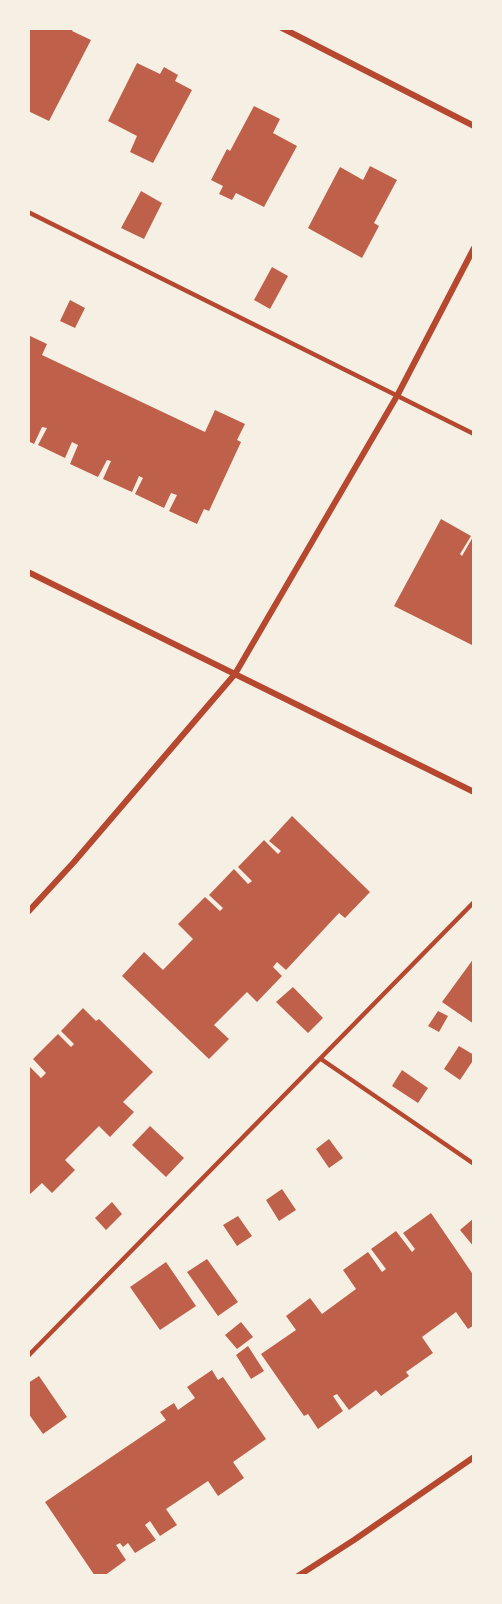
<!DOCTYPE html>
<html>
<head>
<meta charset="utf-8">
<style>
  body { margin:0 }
  #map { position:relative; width:502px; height:1604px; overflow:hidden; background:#f6efe4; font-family:Cabin,sans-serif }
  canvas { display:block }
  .frame { position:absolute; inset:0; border:30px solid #f6efe4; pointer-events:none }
</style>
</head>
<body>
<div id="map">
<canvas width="502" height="1604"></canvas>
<div class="frame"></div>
</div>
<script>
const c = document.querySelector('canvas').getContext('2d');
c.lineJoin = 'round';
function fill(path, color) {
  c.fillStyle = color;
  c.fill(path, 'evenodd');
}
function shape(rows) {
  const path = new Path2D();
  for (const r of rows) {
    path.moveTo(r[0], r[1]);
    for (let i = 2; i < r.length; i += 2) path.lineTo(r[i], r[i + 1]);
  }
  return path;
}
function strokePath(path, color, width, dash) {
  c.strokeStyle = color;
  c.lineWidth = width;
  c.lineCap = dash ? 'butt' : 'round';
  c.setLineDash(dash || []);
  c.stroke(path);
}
const building = shape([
  [28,28,74,28,72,31,91,40,49,121,28,111],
  [137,63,160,74,164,67,178,75,175,81,192,90,153,163,130,152,137,136,108,121],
  [254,106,280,119,273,133,297,146,264,207,236,193,232,200,219,194,223,186,211,180,227,149,230,151],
  [370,166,397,180,374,223,379,226,362,258,308,228,340,167,363,180],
  [141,191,162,203,144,239,121,228],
  [272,267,288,276,270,309,254,300],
  [70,300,85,308,75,328,60,321],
  [28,335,47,344,42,355,205,432,215,410,245,424,237,440,241,442,209,511,204,509,197,524,169,511,177,495,171,493,164,508,135,494,143,478,139,476,132,492,103,479,111,461,107,460,98,477,70,464,78,445,72,442,65,458,38,445,47,428,42,427,34,444,28,441],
  [441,519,471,536,460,554,462,556,474,535,474,646,394,606],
  [292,816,370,892,345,918,339,913,286,970,277,962,273,967,282,976,257,1002,247,992,214,1025,229,1039,209,1059,122,976,144,952,163,970,193,939,178,924,205,897,220,911,223,908,209,895,234,869,248,884,252,881,238,867,264,840,278,854,281,851,269,841],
  [474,958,474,1024,442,1002],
  [293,987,323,1018,308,1033,276,1002],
  [83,1008,96,1021,99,1019,153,1072,123,1102,134,1112,110,1137,99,1126,65,1160,75,1170,52,1193,42,1183,28,1196,28,1065,41,1078,46,1073,33,1059,58,1034,71,1047,74,1044,61,1031],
  [438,1011,448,1016,439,1032,428,1026],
  [459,1046,474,1055,474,1059,460,1080,444,1069],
  [402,1070,428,1088,418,1103,392,1086],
  [150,1126,184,1158,166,1177,132,1145],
  [329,1139,343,1158,329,1168,316,1149],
  [282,1189,296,1210,279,1221,266,1200],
  [112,1202,122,1214,106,1230,95,1218],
  [431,1213,474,1276,474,1325,468,1329,456,1312,422,1337,433,1353,406,1372,409,1376,381,1396,376,1390,349,1410,337,1394,333,1396,343,1411,318,1429,308,1414,304,1416,261,1354,296,1330,286,1316,310,1298,322,1314,356,1289,343,1270,368,1252,382,1272,386,1269,371,1249,396,1231,412,1252,415,1249,403,1233],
  [238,1216,252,1236,237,1246,223,1225],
  [474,1218,474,1247,460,1230],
  [207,1259,238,1302,218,1316,187,1272],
  [166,1262,196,1306,160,1330,130,1287],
  [241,1322,253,1337,237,1349,225,1335],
  [248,1346,264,1371,251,1379,236,1355],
  [212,1370,218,1380,223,1377,266,1439,233,1462,244,1478,218,1496,208,1481,166,1509,177,1525,160,1536,150,1521,145,1525,156,1540,135,1553,128,1543,123,1547,120,1543,116,1545,126,1560,104,1576,95,1576,45,1502,166,1420,160,1412,174,1403,178,1410,195,1398,187,1387],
  [39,1376,67,1417,43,1434,28,1413,28,1383]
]);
const service = shape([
  [28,212,474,434],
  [321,1059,474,1164],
  [28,1356,474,902]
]);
const minor = shape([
  [282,28,474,126],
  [28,572,474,792],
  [28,912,74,862,235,674,397,396,474,248],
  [298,1576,354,1540,474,1457]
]);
fill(building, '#bf614a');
strokePath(service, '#b5482f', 4.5);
strokePath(minor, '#b5482f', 6);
</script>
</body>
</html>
